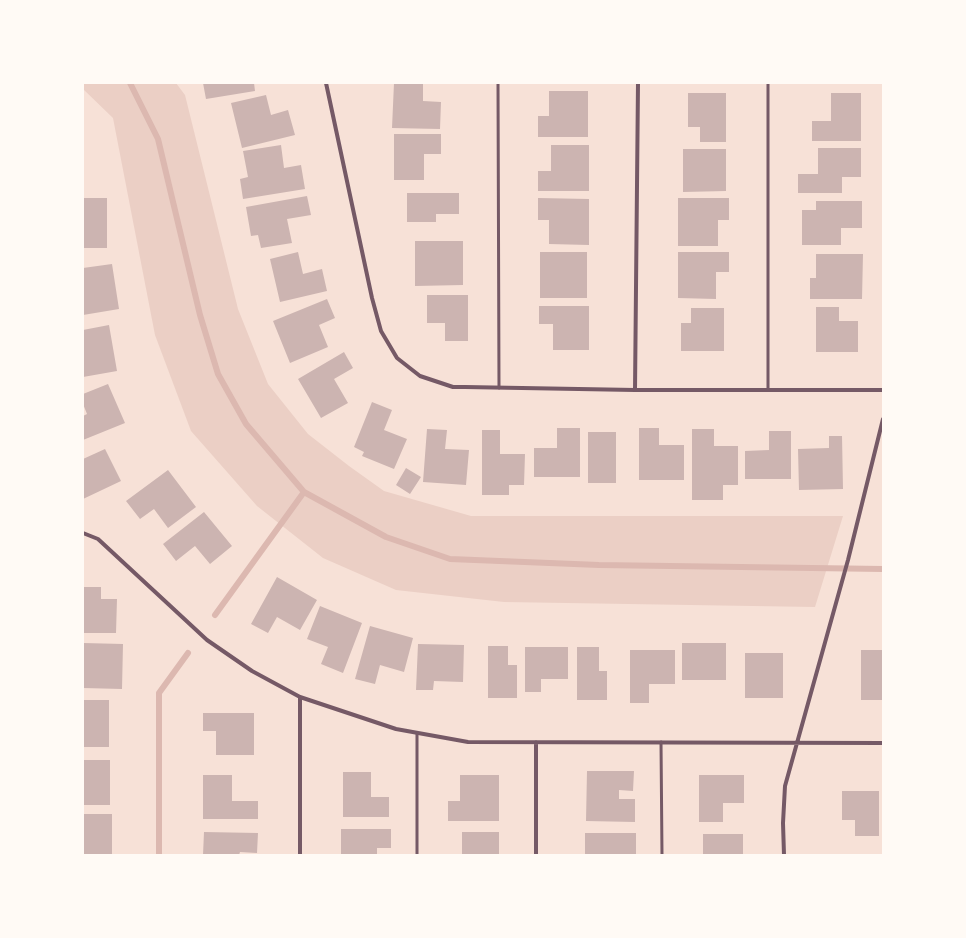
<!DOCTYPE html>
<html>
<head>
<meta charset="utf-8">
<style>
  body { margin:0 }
  #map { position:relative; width:966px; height:938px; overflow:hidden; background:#f7e1d7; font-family:Montserrat,sans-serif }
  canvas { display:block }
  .frame { position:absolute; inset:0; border:84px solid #fffaf5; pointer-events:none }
</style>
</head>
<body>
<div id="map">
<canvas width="966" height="938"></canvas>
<div class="frame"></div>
</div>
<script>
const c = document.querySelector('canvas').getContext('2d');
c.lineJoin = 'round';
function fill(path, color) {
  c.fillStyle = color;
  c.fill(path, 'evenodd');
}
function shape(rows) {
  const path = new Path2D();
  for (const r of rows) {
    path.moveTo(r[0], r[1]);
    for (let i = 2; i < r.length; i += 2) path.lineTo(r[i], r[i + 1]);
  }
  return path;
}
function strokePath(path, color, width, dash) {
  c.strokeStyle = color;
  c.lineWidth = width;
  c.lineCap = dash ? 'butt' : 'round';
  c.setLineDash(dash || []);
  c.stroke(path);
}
const green = shape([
  [83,83,176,83,185,95,238,309,268,384,308,434,349,466,384,491,471,516,843,516,815,607,504,602,396,590,323,558,257,506,191,431,155,335,113,118,83,89]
]);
const stream = shape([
  [130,83,158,139,200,315,218,374,246,424,304,492,386,537,450,559,599,565,883,569],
  [215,615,304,492],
  [159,855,159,693,188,653]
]);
const building = shape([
  [203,83,254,83,255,91,206,99],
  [394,83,423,83,423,101,441,102,440,129,392,128],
  [549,91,588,91,588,137,538,137,538,116,549,116],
  [688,93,726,93,726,142,700,142,700,127,688,127],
  [831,93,861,93,861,141,812,141,812,121,831,121],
  [266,95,271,115,288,110,295,135,242,148,231,103],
  [394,134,441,134,441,154,424,154,424,180,394,180],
  [281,145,284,168,301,165,305,189,243,199,240,179,248,177,243,151],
  [551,145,589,145,589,191,538,191,538,171,551,171],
  [818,148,861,148,861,177,842,177,842,193,798,193,798,174,818,174],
  [683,149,726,149,726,191,683,192],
  [407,193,459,193,459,214,436,214,436,222,407,222],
  [307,196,311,215,287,219,292,243,261,248,258,235,251,236,246,207],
  [83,198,107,198,107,248,83,248],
  [538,198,589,199,589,245,549,244,549,220,538,220],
  [678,198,729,198,729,220,718,220,718,246,678,246],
  [816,201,862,201,862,228,841,228,841,245,802,245,802,210,816,210],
  [415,241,463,241,463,285,415,286],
  [298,252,303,274,322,269,327,291,280,302,270,259],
  [540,252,587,252,587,298,540,298],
  [678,252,729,252,729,272,716,272,716,299,678,298],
  [816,254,863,254,862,299,810,299,810,278,816,278],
  [112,264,119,309,83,315,83,268],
  [427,295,468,295,468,341,445,341,445,323,427,323],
  [327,299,335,318,319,325,328,347,290,363,273,321],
  [539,306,589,306,589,350,553,350,553,324,539,324],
  [816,307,839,307,839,321,858,321,858,352,816,352],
  [691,308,724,308,724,351,681,351,681,323,691,323],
  [109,325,117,371,83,377,83,330],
  [344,352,353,368,334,379,348,403,321,418,298,379],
  [108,384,125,423,83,440,83,416,87,414,83,404,83,394],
  [372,402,392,410,384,430,407,439,394,469,362,456,364,452,354,447],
  [557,428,580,428,580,477,534,477,534,448,557,448],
  [639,428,659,428,659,445,684,445,684,480,639,480],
  [427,429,447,430,445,449,469,450,466,485,423,482],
  [692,429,714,429,714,446,738,446,738,485,723,485,723,500,692,500],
  [482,430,500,430,500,454,525,454,524,485,509,485,509,495,482,495],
  [769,431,791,431,791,479,745,479,745,451,769,450],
  [588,432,616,432,616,483,588,483],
  [829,436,842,436,843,489,799,490,798,449,829,448],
  [105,449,121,481,83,499,83,459],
  [406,468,421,477,410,494,396,485],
  [168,470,196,507,168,528,154,509,140,519,126,501],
  [204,512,232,546,210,564,195,546,176,561,163,544],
  [277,577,317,600,300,630,277,617,268,633,251,624],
  [83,587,101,587,101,599,117,599,116,633,83,633],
  [320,606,362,623,343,673,321,664,328,647,307,639],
  [370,626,413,638,404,672,380,665,375,684,355,679],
  [83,643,123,644,122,689,83,688],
  [682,643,726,643,726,680,682,680],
  [418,644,464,645,463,682,434,681,433,690,416,690],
  [488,646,508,646,508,665,517,665,517,698,488,698],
  [525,647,568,647,568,679,541,679,541,692,525,692],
  [577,647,599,647,599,671,607,671,607,700,577,700],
  [630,650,675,650,675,684,649,684,649,703,630,703],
  [861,650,883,650,883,700,861,700],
  [745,653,783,653,783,698,745,698],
  [83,700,109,700,109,747,83,747],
  [203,713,254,713,254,755,216,755,216,731,203,731],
  [83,760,110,760,110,805,83,805],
  [587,771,634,771,633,791,619,790,619,799,635,799,635,822,586,821],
  [343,772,371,772,371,797,389,797,389,817,343,817],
  [203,775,232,775,232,801,258,801,258,819,203,819],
  [460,775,499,775,499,821,448,821,448,801,460,801],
  [699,775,744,775,744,803,723,803,723,822,699,822],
  [842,791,879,791,879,836,855,836,855,820,842,820],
  [83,814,112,814,112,855,83,855],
  [341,829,391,829,391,848,377,848,377,855,341,855],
  [204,832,258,833,257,853,240,852,239,855,203,855],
  [462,832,499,832,499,855,462,855],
  [585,833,636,833,636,854,585,855],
  [703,834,743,834,743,855,703,855]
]);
const service = shape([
  [498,83,499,388],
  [768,83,768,390],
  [417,733,417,855],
  [661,742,662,855]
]);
const minor = shape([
  [326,83,372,298,381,331,397,358,420,376,453,387,465,387,635,390,883,390],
  [635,390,638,83],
  [83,533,98,539,207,640,252,671,300,697,396,729,468,742,883,743],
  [300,855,300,697],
  [536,855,536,742],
  [784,855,783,823,785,786,848,560,883,419]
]);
fill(green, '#ebcfc5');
strokePath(stream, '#dcb8b0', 6);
fill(building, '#ccb4b1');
strokePath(service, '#755966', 3);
strokePath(minor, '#755966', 4);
</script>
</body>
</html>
